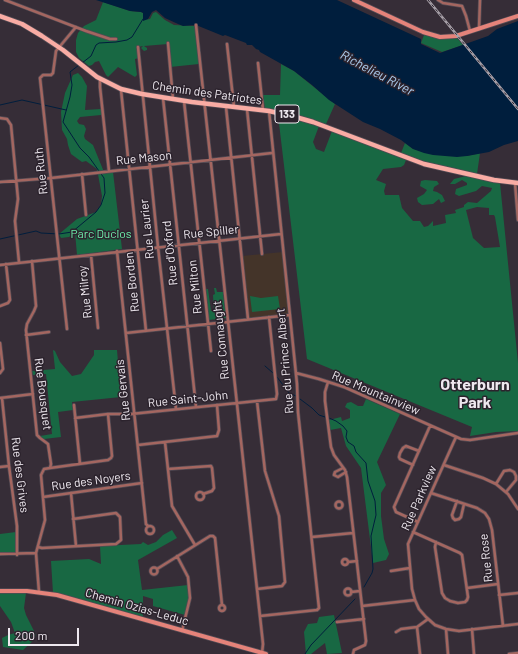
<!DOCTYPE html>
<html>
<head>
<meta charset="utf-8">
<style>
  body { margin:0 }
  #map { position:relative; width:518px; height:654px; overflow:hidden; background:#362d37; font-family:Barlow,sans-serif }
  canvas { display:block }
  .scale { position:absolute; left:8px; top:628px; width:71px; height:18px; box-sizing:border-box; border:2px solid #eee8ef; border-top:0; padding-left:5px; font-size:12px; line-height:14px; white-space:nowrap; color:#eee8ef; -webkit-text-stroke:3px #2c232d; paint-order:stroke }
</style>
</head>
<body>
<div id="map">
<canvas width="518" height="654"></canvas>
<div class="scale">200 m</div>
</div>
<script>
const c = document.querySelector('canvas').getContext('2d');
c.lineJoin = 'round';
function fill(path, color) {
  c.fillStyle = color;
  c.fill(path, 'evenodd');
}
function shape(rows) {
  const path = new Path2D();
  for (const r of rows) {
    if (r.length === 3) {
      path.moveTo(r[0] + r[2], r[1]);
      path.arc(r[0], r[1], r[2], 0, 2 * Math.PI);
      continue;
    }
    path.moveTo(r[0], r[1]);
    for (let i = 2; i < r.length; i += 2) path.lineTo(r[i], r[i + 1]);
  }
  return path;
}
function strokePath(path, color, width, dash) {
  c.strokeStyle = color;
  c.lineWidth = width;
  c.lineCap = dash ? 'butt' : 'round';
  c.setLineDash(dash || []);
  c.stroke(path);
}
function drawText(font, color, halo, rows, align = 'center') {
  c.font = font + ' Barlow,sans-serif';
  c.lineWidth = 3;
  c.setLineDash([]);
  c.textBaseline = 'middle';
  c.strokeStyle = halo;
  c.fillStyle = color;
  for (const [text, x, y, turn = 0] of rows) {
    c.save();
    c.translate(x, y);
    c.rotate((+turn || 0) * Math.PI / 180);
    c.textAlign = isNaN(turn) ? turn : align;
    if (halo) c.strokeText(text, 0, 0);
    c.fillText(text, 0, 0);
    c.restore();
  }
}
const education = shape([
  [283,252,290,315,248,319,242,256]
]);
const green = shape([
  [103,2,130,11,141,12,143,13,143,20,150,19,153,13,156,12,165,20,174,25,195,26,199,64,170,67,168,44,144,46,147,48,147,50,144,51,141,48,143,46,138,47,139,58,135,59,137,75,135,77,118,67,108,77,106,75,99,61,95,62,92,65,89,66,79,58,76,52,76,40,78,33,84,26,96,20],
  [424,35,440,39,457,38,463,45,442,52,421,43],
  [281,64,294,71,335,104,326,124,290,113,265,109,263,95,280,95],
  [78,73,82,77,87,86,85,110,101,109,101,115,80,117,77,121,79,124,84,125,86,129,84,136,85,139,93,145,104,172,113,172,122,249,77,255,75,232,69,237,61,238,59,234,77,219,96,212,101,205,102,196,97,169,86,161,82,162,71,154,68,145,67,139,62,130,61,112,65,93,73,75],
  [278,115,319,126,313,142,316,149,324,152,332,131,406,160,404,165,401,167,383,169,376,180,386,184,384,191,385,195,399,195,402,208,413,221,420,221,424,227,428,226,433,221,433,226,446,223,445,215,456,213,455,210,464,207,464,205,468,202,477,203,491,191,492,188,482,186,476,191,459,196,455,194,456,189,467,185,467,183,462,180,455,184,450,184,454,179,466,176,500,183,518,363,518,431,496,432,470,436,472,427,307,359],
  [477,207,489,208,489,215,494,215,495,217,500,247,484,248,473,238,466,210],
  [405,143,413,149,467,156,480,153,477,174,426,162,401,153],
  [425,180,437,181,439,184,434,187,433,191,437,192,442,195,445,201,441,203,439,199,433,204,422,205,418,202,417,198,424,194,427,190,420,186,421,181],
  [214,288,216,288,217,292,223,292,226,318,209,320,206,289,208,289,211,311,214,311,213,295,215,294],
  [250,296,261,298,278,296,280,309,252,312],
  [53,350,55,351,60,362,72,376,81,374,94,355,94,350,117,350,121,397,72,402,73,410,58,412,61,437,44,439,40,436,52,434,46,374,33,375,32,371,55,369],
  [366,399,400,414,377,462,386,485,381,493,381,516,384,539,389,554,386,560,373,563,361,468,346,446,341,428,330,430,329,420,341,417,342,421,350,418,350,410,345,407,347,403,351,402,358,406,363,406],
  [172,530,177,538,138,560,142,590,188,585,189,599,185,615,153,606,153,599,143,596,143,618,53,593,51,561,89,559,101,564,100,546,141,544,143,542,148,545,156,542,163,535],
  [16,532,15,552,12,553,0,553,0,534],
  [0,593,26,593,24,608,26,615,36,635,34,640,23,650,3,647,2,638,8,635,15,633,11,622,0,606],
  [334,615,342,653,327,654,325,643,311,654,306,654,304,632,308,624,317,623,319,617]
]);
const water = shape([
  [96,0,337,0,421,39,421,44,440,53,488,36,497,29,518,21,518,141,504,145,489,152,467,156,457,157,433,155,424,153,413,149,401,140,380,129,363,122,329,100,312,85,294,71,260,52,259,50,256,49,252,45,247,45,246,43,225,35,223,36,196,25,183,26,178,24,165,18,156,10,152,12,148,19,143,21,143,13,141,12,130,11]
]);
const stream = shape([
  [82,63,91,56,96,45,99,43,116,42,127,40,132,37,143,19],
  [0,105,22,100,66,110],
  [0,239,36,231,41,233,59,234,72,232,96,212,101,205,105,193,104,178,89,157,80,148,63,122,70,97,72,85,70,72,79,65],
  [265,366,273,373],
  [277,377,289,393,296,396],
  [300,399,312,408,319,415,325,417],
  [329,418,336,421,343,426,347,431,346,437,348,442,354,446,356,452,366,463,368,481,375,501,376,515,371,536,373,569,372,573,364,587],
  [305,654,311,645,355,599]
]);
const street = shape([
  [5,0,86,31,110,39,116,39],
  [438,0,443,3,462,6,466,16,470,31],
  [196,25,257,589,263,644,262,653],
  [479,29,480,0],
  [168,43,173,99],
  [227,44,234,107],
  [138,47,158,247,176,409],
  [258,63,263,110],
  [100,79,100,87,109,171],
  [121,90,146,331],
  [163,98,196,407],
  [184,101,211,351],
  [226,107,248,319],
  [247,109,262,254],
  [0,118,7,119,11,125,18,199,15,221,19,262],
  [82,174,86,215],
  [0,182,51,178,272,153],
  [515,183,518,220],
  [117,251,146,524,148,526],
  [91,255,98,328],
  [32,261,36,306,34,311,27,324,26,330,37,435,40,438,48,444,51,464,50,468,44,469,41,475,45,520,36,553,39,592],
  [0,265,281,234],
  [0,306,8,303,10,300,6,264],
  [67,329,40,78,43,75,51,75,53,73,56,51,76,27],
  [126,333,290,315],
  [26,335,49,332],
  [0,343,3,369,0,373],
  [296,373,319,379,344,387,461,439,470,440,518,433],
  [328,382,325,392,325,401,331,447,334,455,345,470,347,477,366,641,365,645,354,650,353,654],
  [0,398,33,394],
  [2,398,9,466,17,526,17,555],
  [74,405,80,464],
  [75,418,108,414,131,414,276,399,277,394,269,317],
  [456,437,408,544,412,589,415,600,419,609,426,617,435,625,446,629,459,631,518,624],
  [165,442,172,506,195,545],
  [138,445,217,436,219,430,217,405],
  [413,465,400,459,399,457,400,453,403,448,406,446,419,451],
  [444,465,483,478,496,484,508,494,518,509],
  [0,467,9,466],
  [50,468,108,460,111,458,112,456,108,414],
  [343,468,335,472,334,475,338,477,346,472],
  [168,469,211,466,212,468,214,488,212,491,203,494],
  [496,484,504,471,510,470,514,472,516,476,516,480,506,492],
  [200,496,4],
  [71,493,76,546],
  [431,493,477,508,485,513,489,519,492,530,503,626],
  [43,497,142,483],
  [457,501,452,515,453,518,455,520,459,519,461,517,464,504],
  [339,505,3.5],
  [418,522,396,512,394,507,430,426],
  [150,530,4],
  [413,532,460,553,462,555,468,597,467,600,465,602,458,603,450,601,445,598,442,593,435,547,436,542],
  [312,537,353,533],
  [38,547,42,548,116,544,121,540,120,517,116,513,73,519],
  [0,554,36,553],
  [177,556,188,577,190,598,182,631],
  [345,562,3],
  [348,562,357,561],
  [154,571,3.5],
  [157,569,210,536,213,536,215,538,222,605],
  [391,571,410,568],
  [467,588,498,584],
  [348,592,3.5],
  [257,589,282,586,285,582,279,516,265,471,257,401],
  [351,592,360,591],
  [499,595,518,593],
  [222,608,3],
  [362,606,415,600],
  [260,616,317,610,319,608,298,412,297,384,269,111],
  [337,622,364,619],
  [417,627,420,654],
  [446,629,448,654],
  [472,629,474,654],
  [396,632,401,629,417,627,428,619],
  [509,654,518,653]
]);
const secondary = shape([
  [354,0,423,32,440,37,456,36,518,16],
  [0,591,27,591,57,595,266,654]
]);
const primary = shape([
  [0,16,22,24,42,36,63,50,97,77,121,89,142,94,192,102,269,111,292,116,313,122,424,164,494,180,518,183]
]);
const rail = shape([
  [428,0,518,109]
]);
const shields = [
  [287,114,24]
];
const shieldNames = [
  ["133",287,114]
];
const streetNames = [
  ["Chemin des Patriotes",207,93,8],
  ["Rue Mason",144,158,-6],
  ["Rue Ruth",41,171,-96],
  ["Rue Laurier",147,229,-96],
  ["Rue Spiller",211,232,-6],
  ["Rue d'Oxford",170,253,-96],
  ["Rue Borden",132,282,-96],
  ["Rue Milton",195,287,-96],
  ["Rue Milroy",85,292,-96],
  ["Rue Connaught",221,340,-96],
  ["Rue du Prince Albert",285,361,-95],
  ["Rue Gervais",123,390,-96],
  ["Rue Mountainview",376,393,23],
  ["Rue Bousquet",43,394,83],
  ["Rue Saint-John",188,399,-6],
  ["Rue des Grives",20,475,83],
  ["Rue des Noyers",91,481,-8],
  ["Rue Parkview",419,498,-66],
  ["Rue Rose",486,558,-96],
  ["Chemin Ozias-Leduc",137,607,16]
];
const parkNames = [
  ["Parc Duclos",101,234]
];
const waterNames = [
  ["Richelieu River",377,73,28]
];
const districtNames = [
  ["Otterburn",475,385],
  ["Park",475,403]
];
fill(education, '#443429');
fill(green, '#186843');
fill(water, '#001e3d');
strokePath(stream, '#001e3d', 1);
strokePath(street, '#534b54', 4);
strokePath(secondary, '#534b54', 5.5);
strokePath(primary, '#534b54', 6);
strokePath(street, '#a46660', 2.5);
strokePath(secondary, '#e5837a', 4);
strokePath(primary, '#f9aca4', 4.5);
strokePath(rail, '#a7a0a8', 2.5);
strokePath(rail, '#2c232d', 1, [3]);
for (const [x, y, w] of shields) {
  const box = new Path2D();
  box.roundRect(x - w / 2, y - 9, w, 18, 3);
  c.fillStyle = '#2c232d';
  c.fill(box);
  strokePath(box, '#eee8ef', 1);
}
drawText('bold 11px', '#eee8ef', null, shieldNames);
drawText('12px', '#eee8ef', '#2c232d', streetNames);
drawText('12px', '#6eefac', '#2c232d', parkNames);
drawText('italic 13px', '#accdef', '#2c232d', waterNames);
drawText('bold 16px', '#eee8ef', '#2c232d', districtNames);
</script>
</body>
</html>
